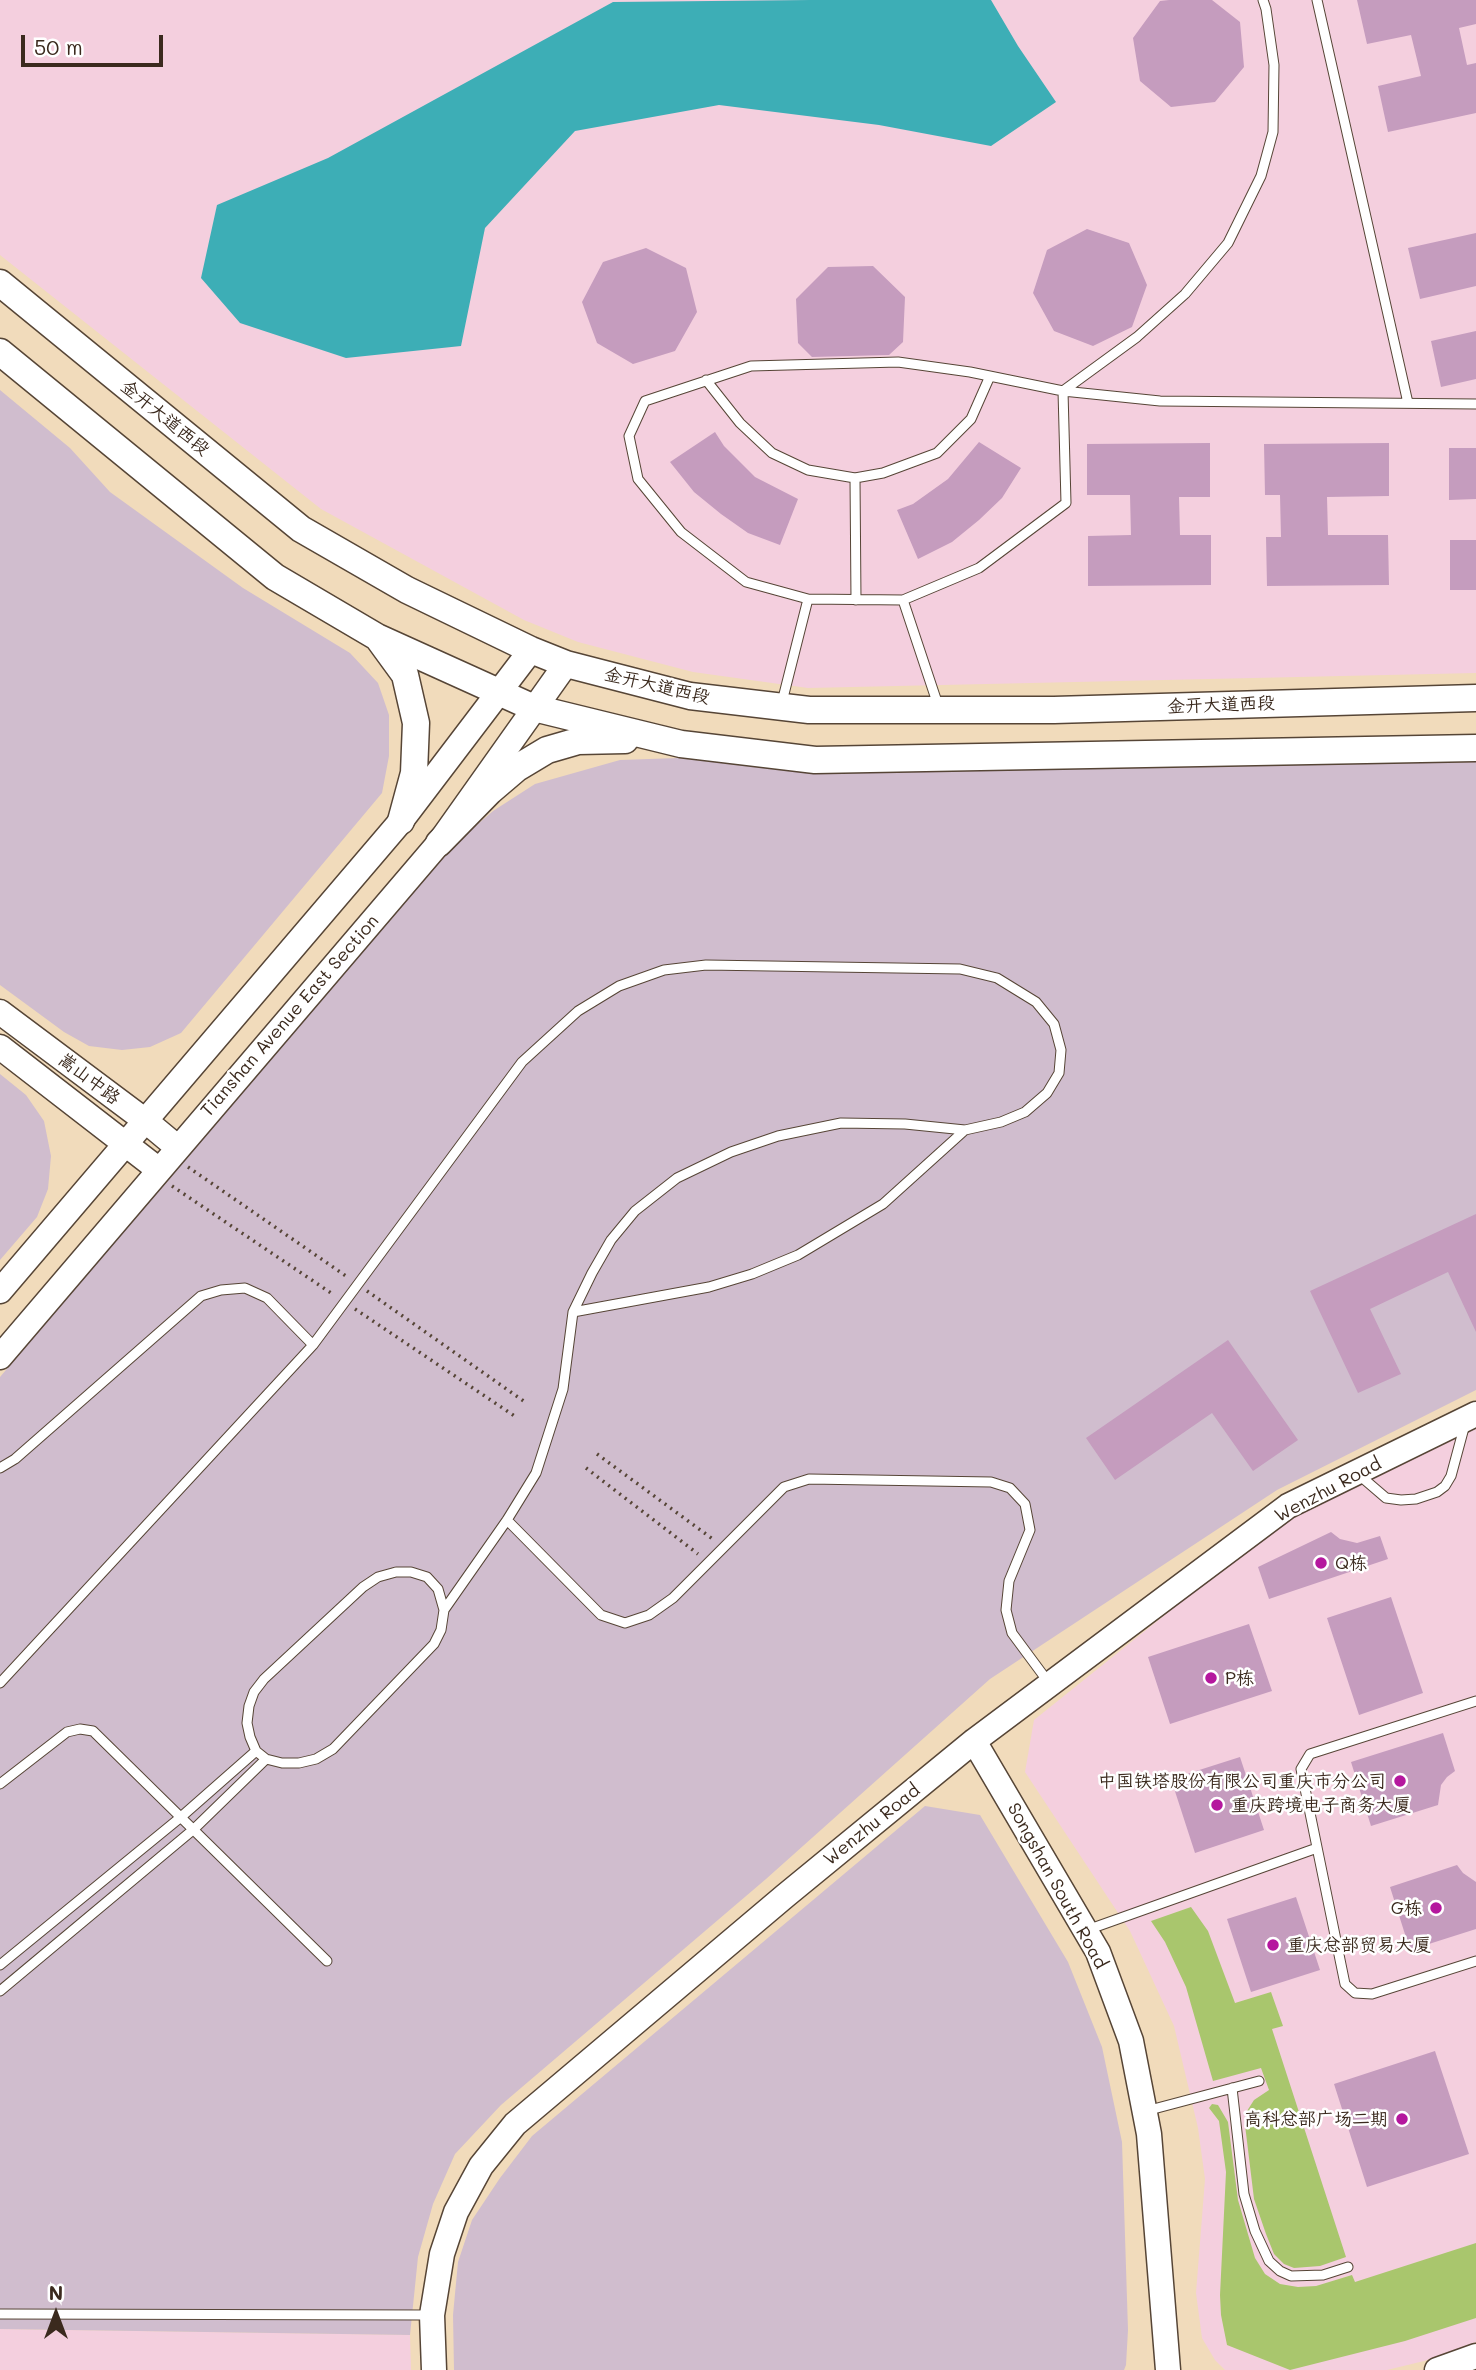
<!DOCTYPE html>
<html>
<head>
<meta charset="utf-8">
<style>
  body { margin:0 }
  #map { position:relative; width:1476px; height:2370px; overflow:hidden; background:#f1dbbb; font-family:Mali,sans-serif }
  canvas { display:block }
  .north { position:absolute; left:21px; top:2279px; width:70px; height:70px; -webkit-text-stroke:5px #fff; paint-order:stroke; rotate:0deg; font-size:19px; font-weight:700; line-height:28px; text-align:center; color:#3b2a1e }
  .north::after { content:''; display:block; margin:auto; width:24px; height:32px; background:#3b2a1e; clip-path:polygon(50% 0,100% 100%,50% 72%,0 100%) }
  .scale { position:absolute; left:21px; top:35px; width:142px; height:32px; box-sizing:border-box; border:4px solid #3b2a1e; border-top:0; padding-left:9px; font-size:21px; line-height:24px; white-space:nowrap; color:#3b2a1e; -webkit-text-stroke:5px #fff; paint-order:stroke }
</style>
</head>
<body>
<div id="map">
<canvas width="1476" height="2370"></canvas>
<div class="north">N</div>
<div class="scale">50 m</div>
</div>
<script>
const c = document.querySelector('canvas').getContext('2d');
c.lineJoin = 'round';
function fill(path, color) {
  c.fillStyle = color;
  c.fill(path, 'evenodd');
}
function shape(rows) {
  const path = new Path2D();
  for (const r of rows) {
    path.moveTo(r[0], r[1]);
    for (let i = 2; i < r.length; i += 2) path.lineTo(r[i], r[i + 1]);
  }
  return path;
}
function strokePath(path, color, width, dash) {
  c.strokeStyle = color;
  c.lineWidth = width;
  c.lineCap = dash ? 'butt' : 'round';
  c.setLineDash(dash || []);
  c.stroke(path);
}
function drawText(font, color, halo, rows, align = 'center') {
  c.font = font + ' Mali,"LXGW WenKai TC",sans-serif';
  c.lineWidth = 5;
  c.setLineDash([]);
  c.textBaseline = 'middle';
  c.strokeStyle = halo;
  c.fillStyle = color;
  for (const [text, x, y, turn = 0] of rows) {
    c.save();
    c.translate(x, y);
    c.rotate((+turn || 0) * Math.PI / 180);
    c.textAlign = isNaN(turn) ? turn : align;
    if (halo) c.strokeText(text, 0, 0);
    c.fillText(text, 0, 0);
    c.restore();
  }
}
const built = shape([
  [0,0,1476,0,1476,673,808,688,693,672,578,642,524,620,321,509,0,255],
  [1476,1424,1476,2342,1424,2361,1387,2370,1225,2370,1215,2360,1202,2338,1196,2293,1205,2179,1198,2128,1174,2026,1130,1931,1025,1772,1034,1720,1293,1512],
  [0,2329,410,2335,411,2370,0,2370]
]);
const industrial = shape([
  [0,390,70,448,110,492,243,588,350,653,378,683,389,715,389,756,382,793,181,1033,150,1047,122,1050,89,1046,64,1032,0,985],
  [678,758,812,773,1476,762,1476,1390,1277,1490,990,1679,766,1879,501,2105,455,2154,433,2204,418,2257,410,2335,0,2329,0,1377,449,849,493,811,535,784,620,760],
  [0,1074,26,1095,44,1121,51,1156,48,1189,37,1217,0,1260],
  [925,1806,980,1815,1068,1962,1102,2047,1122,2142,1128,2330,1126,2365,1124,2370,454,2370,453,2315,458,2262,472,2220,500,2178,532,2136]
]);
const green = shape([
  [1191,1907,1208,1931,1235,2003,1271,1992,1283,2026,1272,2029,1346,2257,1320,2266,1294,2268,1284,2264,1274,2254,1266,2234,1254,2199,1245,2125,1247,2111,1254,2100,1269,2090,1261,2068,1213,2081,1186,1987,1165,1942,1151,1921],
  [1212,2104,1218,2105,1228,2122,1238,2200,1255,2258,1265,2274,1280,2284,1298,2287,1316,2286,1352,2275,1355,2282,1476,2243,1476,2318,1405,2341,1290,2370,1227,2345,1221,2315,1220,2295,1226,2172,1219,2121,1209,2108]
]);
const water = shape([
  [810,0,991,0,1018,46,1056,102,991,146,879,125,719,105,575,131,485,228,461,346,346,358,240,323,201,278,217,205,328,158,613,2]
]);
const building = shape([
  [1169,0,1212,0,1240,22,1244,67,1215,102,1171,107,1140,81,1133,38,1160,1],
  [1357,0,1476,0,1476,24,1459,28,1467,65,1476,63,1476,113,1388,132,1378,86,1421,76,1411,35,1367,44],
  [1087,229,1129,243,1147,285,1132,327,1093,346,1054,331,1033,293,1047,250],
  [1476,233,1476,286,1420,299,1408,248],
  [646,248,686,268,697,312,675,351,633,364,597,343,582,302,603,262],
  [873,266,905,297,903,342,889,355,812,357,798,343,796,299,828,267],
  [1476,331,1476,379,1441,387,1431,341],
  [715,432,724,446,755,477,798,499,780,545,748,533,721,514,694,492,670,462],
  [979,442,1021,468,1002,498,979,520,952,542,918,559,897,510,913,504,948,479],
  [1210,443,1210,497,1179,497,1180,535,1211,535,1211,585,1088,586,1088,536,1131,535,1130,495,1087,495,1087,444],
  [1389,443,1389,496,1327,497,1328,535,1388,535,1389,585,1267,586,1266,537,1281,537,1280,495,1265,495,1264,444],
  [1449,448,1476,448,1476,499,1449,500],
  [1450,540,1476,540,1476,590,1450,590],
  [1476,1214,1476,1332,1448,1272,1370,1309,1401,1374,1358,1393,1310,1291],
  [1228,1340,1298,1440,1253,1471,1212,1413,1115,1480,1086,1438],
  [1331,1532,1340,1539,1357,1543,1380,1536,1388,1559,1269,1599,1258,1567],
  [1391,1597,1423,1693,1359,1715,1327,1618],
  [1249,1624,1272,1691,1170,1724,1148,1657],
  [1443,1733,1455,1771,1447,1777,1441,1785,1438,1805,1371,1826,1351,1762],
  [1240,1757,1264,1830,1195,1853,1171,1779],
  [1457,1865,1463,1873,1476,1882,1476,1929,1410,1950,1390,1887],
  [1296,1897,1320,1970,1251,1992,1227,1919],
  [1435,2051,1469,2154,1367,2187,1334,2084]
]);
const path = shape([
  [188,1167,346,1276],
  [172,1186,334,1295],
  [367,1291,525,1402],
  [355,1309,516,1417],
  [597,1454,714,1540],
  [586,1468,698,1554]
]);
const lane = shape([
  [1317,0,1408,403],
  [706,380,740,423,772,453,808,470,855,478,883,473,937,453,971,419,990,376],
  [1063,391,1066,503,979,568,903,600,808,599,746,582,681,532,638,479,629,436,645,401,751,366,898,362,970,372,1063,391,1160,401,1476,404],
  [1063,391,1137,337,1185,294,1228,243,1261,176,1273,132,1274,65,1266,9,1263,0],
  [855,478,856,600],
  [903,600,939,708],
  [782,702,808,599],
  [573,1312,709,1287,752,1274,798,1255,883,1204,965,1130],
  [0,1468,15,1459,201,1296,221,1290,245,1288,267,1298,313,1345],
  [1358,1474,1386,1498,1401,1500,1416,1499,1437,1492,1445,1486,1451,1476,1465,1424],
  [507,1520,601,1615,625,1623,649,1615,673,1598,784,1487,809,1479,991,1482,1010,1488,1025,1504,1030,1530,1009,1581,1006,1610,1012,1633,1049,1683],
  [396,1572,411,1572,427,1577,438,1589,444,1610,441,1630,434,1644,333,1749,316,1759,299,1763,282,1763,266,1759,256,1751,250,1737,247,1723,249,1706,254,1692,264,1679,363,1587,378,1577,396,1572],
  [0,1683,313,1345,522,1062,578,1011,619,986,664,970,706,965,960,969,997,978,1036,1002,1054,1024,1061,1050,1059,1073,1047,1093,1025,1112,1001,1122,965,1130,905,1124,841,1123,778,1136,731,1152,677,1178,635,1211,611,1240,592,1273,573,1312,563,1389,536,1473,507,1520,444,1610],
  [1476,1701,1310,1754,1301,1769,1345,1984,1355,1993,1372,1994,1476,1961],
  [0,1784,67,1732,80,1729,93,1731,327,1961],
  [1087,1930,1317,1848],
  [0,1965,181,1817,256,1751],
  [0,1991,194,1829,266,1759],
  [1232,2088,1244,2194,1255,2231,1269,2261,1280,2271,1291,2276,1323,2275,1348,2267],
  [1146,2111,1259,2081],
  [0,2314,430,2315]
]);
const secondary = shape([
  [0,1012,147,1122,177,1147],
  [0,1047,159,1170],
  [0,1291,401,821,531,650],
  [0,1357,439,843,566,664],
  [974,1741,1098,1952,1131,2041,1149,2134,1168,2370],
  [434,2370,432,2315,442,2254,456,2212,481,2166,515,2124,785,1896,974,1741,1288,1506,1476,1414],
  [1437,2370,1476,2356]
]);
const primary = shape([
  [0,283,301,529,407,590,531,650,566,664,690,696,809,710,1054,710,1476,698],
  [0,352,275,577,377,637,534,708,681,744,815,760,1476,748],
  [378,638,405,675,416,723,414,773,401,821],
  [439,843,490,791,517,768,547,750,578,741,625,740]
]);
const markers = [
  [1321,1563,7,"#b5179e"],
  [1211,1678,7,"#b5179e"],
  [1400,1781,7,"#b5179e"],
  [1217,1805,7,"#b5179e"],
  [1436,1908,7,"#b5179e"],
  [1273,1945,7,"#b5179e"],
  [1402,2119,7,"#b5179e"]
];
const streetNames = [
  ["金开大道西段",165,418,39],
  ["金开大道西段",657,686,13],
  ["金开大道西段",1221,705,-2],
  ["Tianshan Avenue East Section",290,1016,-49],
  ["嵩山中路",89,1079,37],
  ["Wenzhu Road",1328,1490,-28],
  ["Wenzhu Road",872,1825,-39],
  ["Songshan South Road",1057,1886,61]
];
const poiNames = [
  ["Q栋",1335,1563],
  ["P栋",1225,1678],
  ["中国铁塔股份有限公司重庆市分公司",1386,1781,"right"],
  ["重庆跨境电子商务大厦",1231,1805],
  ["G栋",1422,1908,"right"],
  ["重庆总部贸易大厦",1287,1945],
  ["高科总部广场二期",1388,2119,"right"]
];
fill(built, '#f4cfde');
fill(industrial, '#d0bdce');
fill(green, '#a9c66d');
fill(water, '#3daeb6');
fill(building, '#c59cbe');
strokePath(lane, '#564536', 11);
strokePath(secondary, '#564536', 27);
strokePath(primary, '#564536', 29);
strokePath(path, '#564536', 3.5, [2, 5]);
strokePath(lane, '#fff', 9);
strokePath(secondary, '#fff', 24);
strokePath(primary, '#fff', 26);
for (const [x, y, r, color] of markers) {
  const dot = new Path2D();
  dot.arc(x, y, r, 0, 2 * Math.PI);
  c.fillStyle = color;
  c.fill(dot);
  strokePath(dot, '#fff', 2.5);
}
drawText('18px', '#3b2a1e', '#fff', streetNames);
drawText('18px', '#3b2a1e', '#fff', poiNames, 'left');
</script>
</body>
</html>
